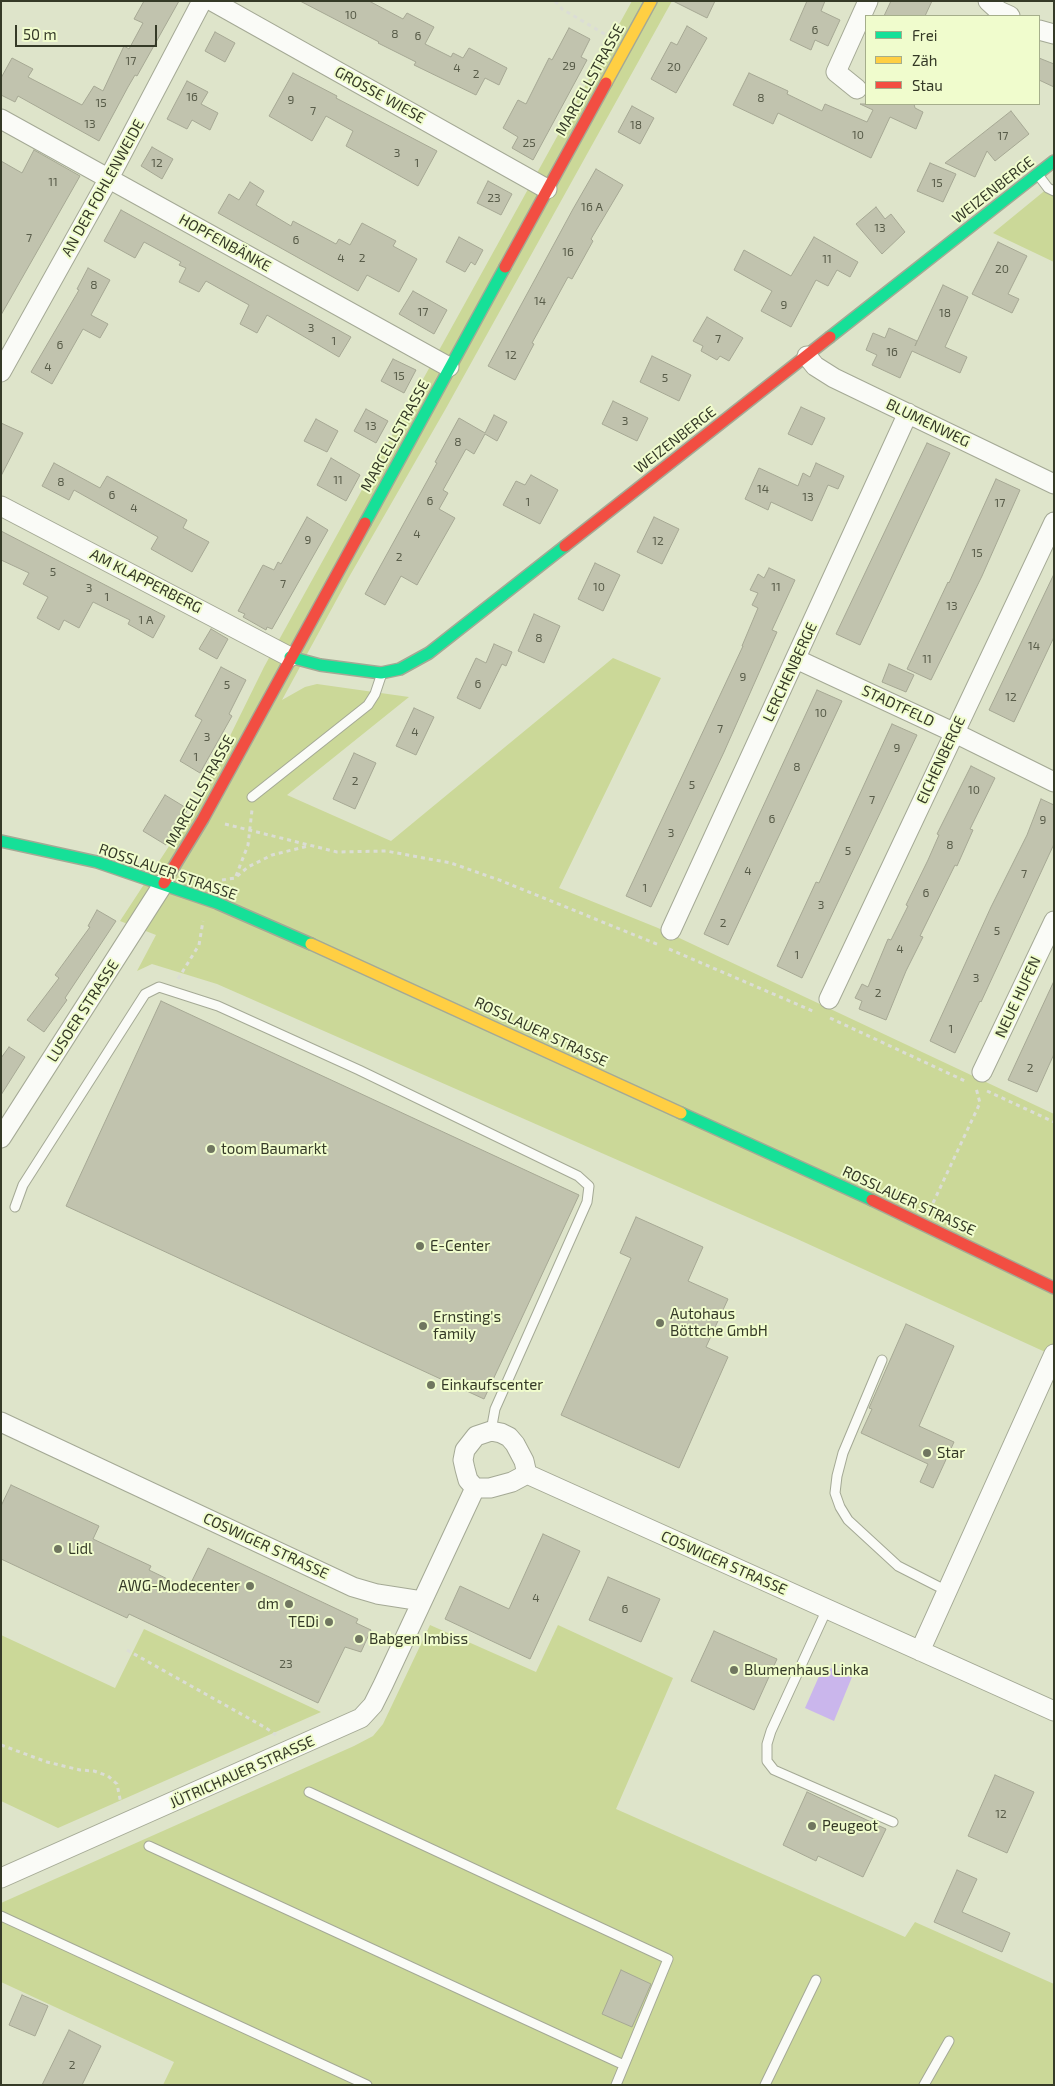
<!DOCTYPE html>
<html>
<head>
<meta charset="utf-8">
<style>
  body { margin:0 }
  #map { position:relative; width:1055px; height:2086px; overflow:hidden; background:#dee4ca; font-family:"Exo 2",sans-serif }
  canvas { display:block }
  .frame { position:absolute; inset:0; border:2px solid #353a27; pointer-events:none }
  .legend { position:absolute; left:865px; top:15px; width:175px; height:90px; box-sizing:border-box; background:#f0fccd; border:1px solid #a5ae8b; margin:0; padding:6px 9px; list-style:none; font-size:15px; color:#353a27 }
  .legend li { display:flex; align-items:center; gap:10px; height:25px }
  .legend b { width:25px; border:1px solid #a5ae8b }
  .scale { position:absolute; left:15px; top:25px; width:142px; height:22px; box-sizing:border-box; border:2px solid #353a27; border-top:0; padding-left:6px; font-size:15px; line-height:18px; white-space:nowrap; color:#353a27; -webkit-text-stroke:4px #f0fccd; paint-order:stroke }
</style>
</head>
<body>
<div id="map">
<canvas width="1055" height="2086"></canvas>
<div class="frame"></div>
<ul class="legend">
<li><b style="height:6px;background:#16e098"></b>Frei</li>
<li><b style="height:6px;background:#ffcf43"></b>Zäh</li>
<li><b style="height:6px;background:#f24e42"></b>Stau</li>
</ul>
<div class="scale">50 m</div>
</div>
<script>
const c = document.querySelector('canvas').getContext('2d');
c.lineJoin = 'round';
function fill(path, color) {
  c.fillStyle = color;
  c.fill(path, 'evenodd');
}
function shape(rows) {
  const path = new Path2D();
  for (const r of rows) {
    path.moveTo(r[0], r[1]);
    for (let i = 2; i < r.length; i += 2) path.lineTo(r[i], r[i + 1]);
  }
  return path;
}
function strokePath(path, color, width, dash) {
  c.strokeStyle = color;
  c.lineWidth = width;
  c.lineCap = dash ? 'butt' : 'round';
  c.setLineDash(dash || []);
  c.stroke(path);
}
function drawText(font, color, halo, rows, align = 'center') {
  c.font = font + ' "Exo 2",sans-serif';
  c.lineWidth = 4;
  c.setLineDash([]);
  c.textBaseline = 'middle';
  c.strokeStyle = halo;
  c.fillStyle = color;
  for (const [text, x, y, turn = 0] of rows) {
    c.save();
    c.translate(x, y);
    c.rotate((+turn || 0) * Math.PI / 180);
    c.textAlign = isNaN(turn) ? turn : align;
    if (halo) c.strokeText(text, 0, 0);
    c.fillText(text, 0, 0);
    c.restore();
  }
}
const green = shape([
  [632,1,672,1,445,410,349,577,282,700,305,687,317,684,409,697,287,795,391,841,613,658,661,678,559,888,658,928,1054,1114,1054,1356,795,1238,217,984,152,964,137,971,156,935,120,921,196,805,264,667],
  [1054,184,1054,262,993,233,1048,188],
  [430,1625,536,1672,558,1625,673,1678,616,1809,905,1937,915,1922,1054,1984,1054,2085,163,2085,174,2062,1,1982,1,1903,354,1746,373,1736,383,1724],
  [144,1629,321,1712,58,1828,1,1801,1,1635,115,1688]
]);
const water = shape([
  [824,1665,852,1677,834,1721,805,1708]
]);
const building = shape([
  [144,1,179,1,137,76,135,75,128,87,99,141,18,96,15,102,1,95,1,78,12,58,33,69,28,77,82,105,94,86,103,91,124,46,129,49,143,23,134,19,144,1],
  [300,1,369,1,403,19,407,13,434,27,425,44,451,57,453,53,463,58,469,48,507,68,499,85,485,78,476,95,414,65,416,62,378,43,379,42,300,1],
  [673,1,715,1,707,18,673,1],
  [807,1,825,1,821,11,840,20,828,46,815,40,811,50,790,40,807,1],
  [891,1,932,1,925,16,884,16,891,1],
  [687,26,707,38,676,93,651,79,671,42,677,45,687,26],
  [569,28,590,39,581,57,587,60,533,160,512,148,518,137,503,128,518,100,526,104,549,58,552,60,569,28],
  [215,32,235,43,225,62,205,51,215,32],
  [1039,58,1054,64,1054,87,1039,80,1039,58],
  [293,73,337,96,336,98,437,151,418,186,346,146,353,131,326,116,312,141,269,116,293,73],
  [749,73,788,91,787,94,822,111,825,104,867,122,873,110,860,104,914,104,915,108,923,112,916,129,890,117,871,158,778,113,773,124,733,105,749,73],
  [187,81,208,92,201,104,218,113,210,130,192,120,187,129,167,119,187,81],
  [632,106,654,118,640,144,618,132,632,106],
  [1011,111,1029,134,995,161,987,151,975,177,945,163,1011,111],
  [152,147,173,159,162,179,141,166,152,147],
  [34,150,80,176,1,315,1,161,22,173,34,150],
  [930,163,956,174,943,202,917,191,930,163],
  [596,169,623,185,591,239,593,241,572,279,568,277,532,343,534,344,515,380,488,366,573,209,596,169],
  [488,181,512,194,501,215,477,203,488,181],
  [250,182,264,191,256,205,291,226,293,221,336,244,339,239,350,245,362,223,396,241,393,246,417,259,399,292,367,275,358,291,218,213,229,194,239,200,250,182],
  [876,207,885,219,891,214,905,232,882,254,856,224,876,207],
  [121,210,351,337,339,357,267,315,257,333,240,324,249,305,206,281,199,292,179,282,186,268,179,265,181,262,144,242,135,258,104,241,121,210],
  [459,237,483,250,475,265,471,262,465,272,446,262,459,237],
  [814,237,858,262,850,277,837,270,828,286,816,280,791,327,761,311,772,291,734,270,744,250,791,276,814,237],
  [998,242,1027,256,1008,294,1019,299,1012,313,972,294,998,242],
  [88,268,110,280,91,315,108,324,100,338,83,329,52,384,31,372,79,290,77,289,88,268],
  [943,285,968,297,945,347,967,357,960,373,912,351,900,378,872,365,877,355,866,350,873,333,885,338,889,328,917,341,915,346,943,285],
  [413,291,447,310,434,334,399,314,413,291],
  [707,317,743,338,729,361,720,356,717,360,701,351,703,346,693,341,707,317],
  [652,356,691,375,679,401,640,382,652,356],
  [393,359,416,370,404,393,381,381,393,359],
  [613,401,648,418,637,441,602,424,613,401],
  [801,407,825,418,812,445,788,434,801,407],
  [366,409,388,421,376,443,354,431,366,409],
  [494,415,507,422,497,441,485,434,474,454,466,449,443,490,448,493,439,509,455,518,417,585,401,576,385,605,365,594,437,463,435,462,459,418,485,433,494,415],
  [316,419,338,431,327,452,304,441,316,419],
  [1,423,23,433,1,476,1,423],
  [927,443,950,453,860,645,836,634,927,443],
  [331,458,360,475,346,501,317,485,331,458],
  [54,463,100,488,107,476,187,520,183,528,209,542,192,572,151,549,158,537,74,490,69,500,42,486,54,463],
  [816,463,844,476,838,489,828,485,812,521,771,502,768,510,745,499,759,468,798,486,803,473,810,477,816,463],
  [531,475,558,490,540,524,503,505,516,481,525,485,531,475],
  [996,479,1020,490,982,576,931,680,907,669,948,582,949,583,996,479],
  [307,517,328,530,272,629,267,627,266,630,243,617,245,614,238,611,263,565,274,570,278,562,281,564,307,517],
  [654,517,679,529,662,564,637,552,654,517],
  [1,531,165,616,153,638,128,624,130,620,93,602,79,628,64,620,59,630,37,618,48,597,23,584,29,573,1,560,1,531],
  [595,563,620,575,603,611,578,599,595,563],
  [769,568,795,580,772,630,777,632,724,752,651,907,626,896,743,646,742,646,758,608,752,605,758,593,750,590,758,574,764,578,769,568],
  [1054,574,1054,637,1014,722,989,710,1054,574],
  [534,614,560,626,544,663,518,651,534,614],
  [211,629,228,639,217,659,199,649,211,629],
  [494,644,512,652,506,666,502,664,480,709,457,698,476,658,486,663,494,644],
  [889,664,914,675,906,692,882,682,889,664],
  [221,667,246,680,229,714,232,716,200,773,180,761,202,720,195,716,221,667],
  [817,690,842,701,728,945,704,934,817,690],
  [414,708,434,717,416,755,396,746,414,708],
  [892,724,917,735,802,978,777,966,816,882,819,883,892,724],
  [354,753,376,763,355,809,333,799,354,753],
  [971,766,995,778,970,829,973,830,957,866,955,865,920,936,923,937,906,971,886,1020,859,1009,862,1001,855,998,862,984,868,987,888,939,891,940,908,906,906,905,928,860,939,835,937,834,971,766],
  [165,795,188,809,166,845,143,831,165,795],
  [1041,799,1054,805,1054,844,981,1002,980,1001,955,1053,930,1041,991,907,1027,835,1041,799],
  [97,910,116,921,65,998,67,1000,44,1032,27,1020,59,978,55,975,90,927,88,926,97,910],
  [1054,981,1054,1054,1037,1092,1008,1080,1054,981],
  [161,1001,579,1195,484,1399,66,1206,161,1001],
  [9,1047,25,1057,1,1095,1,1058,9,1047],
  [636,1217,703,1247,688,1281,728,1299,706,1347,728,1357,679,1468,561,1415,631,1258,620,1253,636,1217],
  [906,1324,954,1346,919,1426,954,1442,933,1488,920,1482,928,1464,861,1433,872,1409,869,1408,906,1324],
  [11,1485,99,1526,93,1539,151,1566,149,1570,188,1589,208,1548,358,1619,356,1623,371,1630,361,1652,345,1647,318,1703,129,1614,127,1618,1,1559,1,1506,11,1485],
  [543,1534,580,1551,530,1659,445,1619,460,1586,509,1609,543,1534],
  [608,1577,660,1599,641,1642,589,1620,608,1577],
  [714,1631,777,1659,754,1710,691,1681,714,1631],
  [995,1775,1034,1792,1007,1853,968,1836,995,1775],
  [807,1792,886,1829,863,1877,818,1856,816,1861,783,1845,807,1792],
  [957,1870,977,1879,962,1912,1010,1933,1002,1952,934,1922,957,1870],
  [621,1970,651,1984,632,2027,602,2014,621,1970],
  [22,1995,48,2006,35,2036,9,2025,22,1995],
  [69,2030,101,2046,82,2085,42,2085,69,2030]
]);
const path = shape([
  [555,1,562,9,608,36],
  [225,824,337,852,386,851,451,863,502,881,659,945],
  [236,876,248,845,252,810],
  [222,880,235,878,248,867,272,855,308,846],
  [669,949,815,1012],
  [178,979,199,945,203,921],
  [830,1018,965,1081],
  [987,1091,1054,1122],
  [933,1203,980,1103,976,1088],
  [127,1650,266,1728,276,1735],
  [1,1745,47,1762,80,1770,94,1771,108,1776,117,1784,121,1804]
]);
const lane = shape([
  [1039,176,1048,188,1054,191],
  [252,797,368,705,375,694,381,676],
  [15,1207,23,1185,145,994,159,987,218,1006,359,1070,578,1176,589,1186,587,1202,495,1409,491,1431],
  [882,1360,843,1453,837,1476,835,1493,840,1507,848,1520,898,1566,947,1591],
  [827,1609,771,1731,767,1744,767,1761,774,1770,893,1822],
  [309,1792,668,1959,616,2085],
  [149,1846,624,2065],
  [1,1916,367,2085],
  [765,2085,816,1980],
  [924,2085,949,2041]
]);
const street = shape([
  [212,1,547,189],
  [988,1,999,11,1010,16],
  [1039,30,1054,34],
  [857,89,836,72,868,1],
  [1,119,449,367],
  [807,356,815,366,834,378,1054,484],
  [1,372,109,178,202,1],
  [1,506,290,657],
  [796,659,953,732,1054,782],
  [671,930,908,413],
  [829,999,1054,522],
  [982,1072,1054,921],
  [1,1138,164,883],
  [1,1422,353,1587,377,1594,422,1601],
  [491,1431,501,1433,509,1437,515,1444,524,1461,527,1474,512,1482,490,1488,475,1488,468,1480,465,1469,463,1460,465,1450,476,1436,491,1431],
  [527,1474,1054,1711],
  [920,1651,1054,1354],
  [1,1878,361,1718,373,1705,383,1685,475,1488]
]);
const fast = shape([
  [830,337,1054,161],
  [365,523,505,267],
  [290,657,320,665,381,673,400,669,429,653,565,546],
  [1,841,97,862,217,903,311,944],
  [681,1113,872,1200]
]);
const slow = shape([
  [606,83,651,1],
  [311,944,681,1113]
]);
const jam = shape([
  [505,267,606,83],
  [565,546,830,337],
  [164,883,203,819,365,523],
  [872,1200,1054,1288]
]);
const markers = [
  [211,1149,5,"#707660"],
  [420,1246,5,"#707660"],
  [660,1323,5,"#707660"],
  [423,1326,5,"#707660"],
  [431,1385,5,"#707660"],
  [927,1453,5,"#707660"],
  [58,1549,5,"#707660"],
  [250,1586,5,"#707660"],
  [289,1604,5,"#707660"],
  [329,1622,5,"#707660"],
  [359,1639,5,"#707660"],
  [734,1670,5,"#707660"],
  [812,1826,5,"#707660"]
];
const numberNames = [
  ["10",351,15],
  ["6",815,30],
  ["8",395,34],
  ["6",418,36],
  ["17",131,61],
  ["29",569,66],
  ["20",674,67],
  ["4",457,68],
  ["2",476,74],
  ["16",192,97],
  ["8",761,98],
  ["9",291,100],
  ["15",101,103],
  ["7",313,111],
  ["13",90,124],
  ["18",636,125],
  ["10",858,135],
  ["17",1003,136],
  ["25",529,143],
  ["3",397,153],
  ["12",157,163],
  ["1",417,163],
  ["11",53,182],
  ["15",937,183],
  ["23",494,198],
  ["16 A",592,207],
  ["13",880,228],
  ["7",29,238],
  ["6",296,240],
  ["16",568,252],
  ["4",341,258],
  ["2",362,258],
  ["11",827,259],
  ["20",1002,269],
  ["8",94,285],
  ["14",540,301],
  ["9",784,305],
  ["17",423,312],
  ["18",945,313],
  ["3",311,328],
  ["7",718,339],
  ["1",334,341],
  ["6",60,345],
  ["16",892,352],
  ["12",511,355],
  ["4",48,367],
  ["15",399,376],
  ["5",665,378],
  ["3",625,421],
  ["13",371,426],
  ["8",458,442],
  ["11",338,480],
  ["8",61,482],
  ["14",763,489],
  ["6",112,495],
  ["13",808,497],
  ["6",430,501],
  ["1",528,502],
  ["17",1000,503],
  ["4",134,508],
  ["4",417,534],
  ["9",308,540],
  ["12",658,541],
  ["15",977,553],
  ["2",399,557],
  ["5",53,572],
  ["7",283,584],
  ["10",599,587],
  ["11",776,587],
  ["3",89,588],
  ["1",107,597],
  ["13",952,606],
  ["1 A",146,620],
  ["8",539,638],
  ["14",1034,646],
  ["11",927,659],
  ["9",743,677],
  ["6",478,684],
  ["5",227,685],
  ["12",1011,697],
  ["10",821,713],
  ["7",720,729],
  ["4",415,732],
  ["3",207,737],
  ["9",897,748],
  ["1",196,757],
  ["8",797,767],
  ["2",355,781],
  ["5",692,785],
  ["10",974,790],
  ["7",872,800],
  ["6",772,819],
  ["9",1043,820],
  ["3",671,833],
  ["8",950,845],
  ["5",848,851],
  ["4",748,871],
  ["7",1024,874],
  ["1",645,888],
  ["6",926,893],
  ["3",821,905],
  ["2",723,923],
  ["5",997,931],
  ["4",900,949],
  ["1",797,955],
  ["3",976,978],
  ["2",878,993],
  ["1",951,1029],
  ["2",1030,1068],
  ["4",536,1598],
  ["6",625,1609],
  ["23",286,1664],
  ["12",1001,1814],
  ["2",72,2065]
];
const streetNames = [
  ["MARCELLSTRASSE",590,80,-61],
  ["GROSSE WIESE",380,95,29],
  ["AN DER FOHLENWEIDE",103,188,-61],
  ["WEIZENBERGE",993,190,-38],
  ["HOPFENBÄNKE",225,243,29],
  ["BLUMENWEG",928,423,26],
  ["MARCELLSTRASSE",395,436,-61],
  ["WEIZENBERGE",675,440,-38],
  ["AM KLAPPERBERG",146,581,27],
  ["LERCHENBERGE",790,672,-65],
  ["STADTFELD",898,706,25],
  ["EICHENBERGE",941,760,-65],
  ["MARCELLSTRASSE",200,791,-61],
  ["ROSSLAUER STRASSE",168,872,19],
  ["NEUE HUFEN",1018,997,-65],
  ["LUSOER STRASSE",83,1011,-57],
  ["ROSSLAUER STRASSE",541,1032,25],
  ["ROSSLAUER STRASSE",909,1201,25],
  ["COSWIGER STRASSE",266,1546,25],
  ["COSWIGER STRASSE",724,1563,24],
  ["JÜTRICHAUER STRASSE",242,1772,-24]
];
const poiNames = [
  ["toom Baumarkt",221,1149],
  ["E-Center",430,1246],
  ["Autohaus",670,1314],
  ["Böttche GmbH",670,1331],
  ["Ernsting's",433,1317],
  ["family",433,1334],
  ["Einkaufscenter",441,1385],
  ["Star",937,1453],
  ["Lidl",68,1549],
  ["AWG-Modecenter",240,1586,"right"],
  ["dm",279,1604,"right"],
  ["TEDi",319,1622,"right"],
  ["Babgen Imbiss",369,1639],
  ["Blumenhaus Linka",744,1670],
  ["Peugeot",822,1826]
];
fill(green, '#cbd898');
fill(water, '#cab6ec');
fill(building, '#c1c3ae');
strokePath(building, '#a6a894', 1);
strokePath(lane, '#a4a995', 11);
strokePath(street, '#a4a995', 21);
strokePath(fast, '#a4a995', 14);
strokePath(slow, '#a4a995', 14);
strokePath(jam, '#a4a995', 14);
strokePath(path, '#dbddd5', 3, [4, 4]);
strokePath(lane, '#fafbf7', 9);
strokePath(street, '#fafbf7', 19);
strokePath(fast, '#16e098', 11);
strokePath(slow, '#ffcf43', 11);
strokePath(jam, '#f24e42', 11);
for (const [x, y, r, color] of markers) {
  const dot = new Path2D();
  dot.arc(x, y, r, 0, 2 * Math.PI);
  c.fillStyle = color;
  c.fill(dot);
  strokePath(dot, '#f0fccd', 2);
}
drawText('12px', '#585c49', null, numberNames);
drawText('15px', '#353a27', '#f0fccd', streetNames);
drawText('15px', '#353a27', '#f0fccd', poiNames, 'left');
</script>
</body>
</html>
